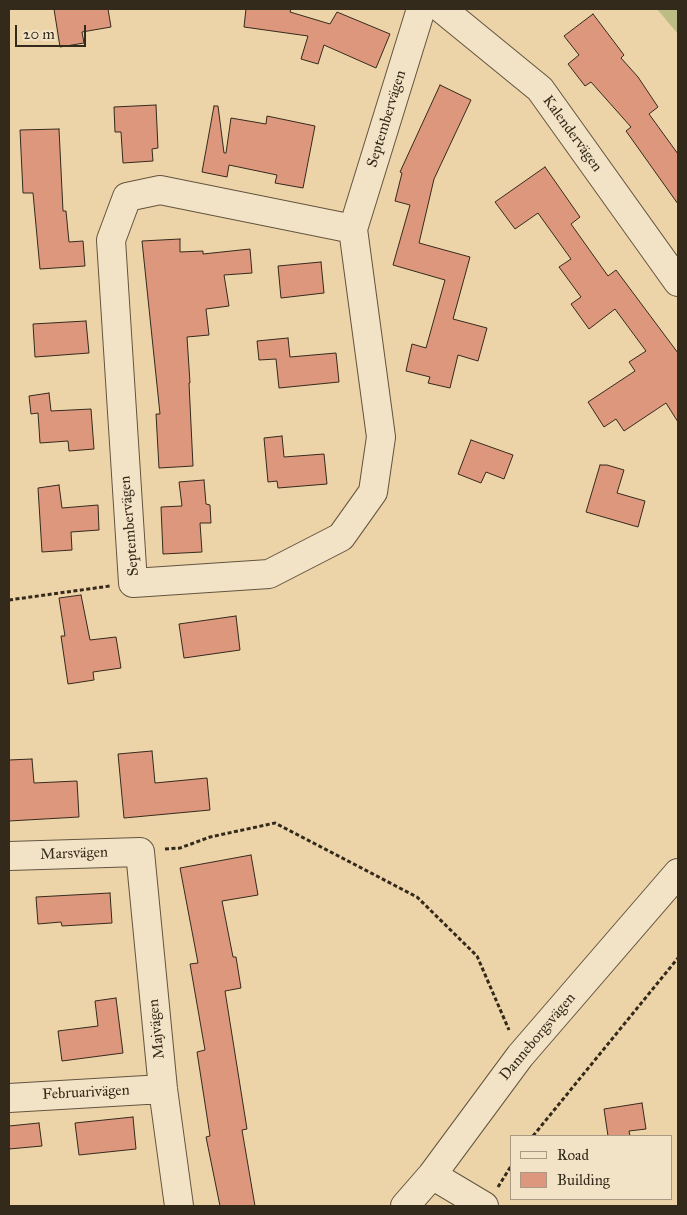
<!DOCTYPE html>
<html>
<head>
<meta charset="utf-8">
<style>
  body { margin:0 }
  #map { position:relative; width:687px; height:1215px; overflow:hidden; background:#edd4a8; font-family:"IM FELL Great Primer",serif }
  canvas { display:block }
  .frame { position:absolute; inset:0; border:10px solid #342a1c; pointer-events:none }
  .legend { position:absolute; left:510px; top:1135px; width:162px; height:65px; box-sizing:border-box; background:#f3e3c6; border:1px solid #a79982; margin:0; padding:6px 9px; list-style:none; font-size:15px; color:#342a1c }
  .legend li { display:flex; align-items:center; gap:10px; height:25px }
  .legend b { width:25px; border:1px solid #a79982 }
  .scale { position:absolute; left:15px; top:25px; width:71px; height:22px; box-sizing:border-box; border:2px solid #342a1c; border-top:0; padding-left:6px; font-size:15px; line-height:18px; white-space:nowrap; color:#342a1c; -webkit-text-stroke:4px #f3e3c6; paint-order:stroke }
</style>
</head>
<body>
<div id="map">
<canvas width="687" height="1215"></canvas>
<div class="frame"></div>
<ul class="legend">
<li><b style="height:6px;background:#f3e3c6"></b>Road</li>
<li><b style="height:14px;background:#dc977d"></b>Building</li>
</ul>
<div class="scale">20 m</div>
</div>
<script>
const c = document.querySelector('canvas').getContext('2d');
c.lineJoin = 'round';
function fill(path, color) {
  c.fillStyle = color;
  c.fill(path, 'evenodd');
}
function shape(rows) {
  const path = new Path2D();
  for (const r of rows) {
    path.moveTo(r[0], r[1]);
    for (let i = 2; i < r.length; i += 2) path.lineTo(r[i], r[i + 1]);
  }
  return path;
}
function strokePath(path, color, width, dash) {
  c.strokeStyle = color;
  c.lineWidth = width;
  c.lineCap = dash ? 'butt' : 'round';
  c.setLineDash(dash || []);
  c.stroke(path);
}
function drawText(font, color, halo, rows, align = 'center') {
  c.font = font + ' "IM FELL Great Primer",serif';
  c.lineWidth = 4.5;
  c.setLineDash([]);
  c.textBaseline = 'middle';
  c.strokeStyle = halo;
  c.fillStyle = color;
  for (const [text, x, y, turn = 0] of rows) {
    c.save();
    c.translate(x, y);
    c.rotate((+turn || 0) * Math.PI / 180);
    c.textAlign = isNaN(turn) ? turn : align;
    if (halo) c.strokeText(text, 0, 0);
    c.fillText(text, 0, 0);
    c.restore();
  }
}
const green = shape([
  [657,9,678,9,678,34]
]);
const building = shape([
  [54,9,108,9,111,27,82,32,84,43,60,47,54,9],
  [246,9,291,9,290,12,330,24,337,12,390,34,376,68,324,45,318,64,301,59,308,36,244,27,246,9],
  [593,14,624,55,621,58,638,77,658,107,649,114,678,154,678,204,626,131,631,127,591,82,585,86,568,64,579,55,564,36,593,14],
  [440,85,471,100,434,179,419,243,470,257,453,319,487,328,478,361,458,355,450,388,428,383,430,377,406,371,412,344,426,348,445,280,393,265,410,205,395,201,402,173,400,172,440,85],
  [156,105,158,148,152,149,153,161,123,163,121,132,115,132,114,107,156,105],
  [214,106,218,106,224,153,226,153,231,118,266,124,267,116,315,126,303,188,275,183,277,175,229,165,227,177,202,172,214,106],
  [59,129,63,211,66,211,69,242,83,241,85,266,40,269,33,193,23,193,20,130,59,129],
  [545,167,580,217,571,224,608,276,616,270,678,353,678,422,666,403,624,431,616,419,604,427,588,402,635,371,629,362,646,351,615,309,589,329,571,304,581,297,559,267,571,259,538,213,515,229,495,202,545,167],
  [180,239,180,252,203,251,203,254,250,249,252,273,224,275,229,306,206,309,209,335,187,337,190,383,189,383,193,466,159,468,156,414,160,414,142,241,180,239],
  [321,262,324,293,281,298,278,266,321,262],
  [86,321,89,353,35,357,33,324,86,321],
  [288,338,290,357,336,353,339,382,279,388,276,359,259,360,257,341,288,338],
  [49,393,51,411,91,409,94,449,69,451,68,441,40,443,38,413,31,414,29,396,49,393],
  [282,436,284,457,324,454,327,484,278,488,277,481,268,482,264,438,282,436],
  [471,440,513,455,504,479,486,472,481,483,458,474,471,440],
  [600,465,607,465,624,470,617,493,645,501,638,527,586,512,600,465],
  [204,480,206,504,210,505,211,523,200,523,202,552,163,554,161,507,182,506,179,482,204,480],
  [59,485,62,508,98,505,99,530,71,532,72,550,42,552,38,488,59,485],
  [81,595,90,640,116,637,121,668,93,672,94,680,68,684,61,636,65,636,59,598,81,595],
  [236,616,240,650,184,658,179,624,236,616],
  [152,751,155,783,207,778,210,810,124,818,118,754,152,751],
  [32,759,34,783,77,781,79,817,9,821,9,760,32,759],
  [251,855,258,895,222,901,233,957,236,957,241,988,225,991,247,1129,242,1130,255,1206,220,1206,206,1137,210,1136,197,1052,205,1050,190,964,198,963,180,868,251,855],
  [110,893,112,923,62,926,61,922,38,924,36,897,110,893],
  [116,998,123,1053,62,1061,58,1031,98,1026,95,1001,116,998],
  [642,1103,646,1129,629,1131,630,1136,608,1136,604,1109,642,1103],
  [133,1117,136,1149,79,1155,75,1123,133,1117],
  [39,1123,42,1146,9,1149,9,1126,39,1123]
]);
const path = shape([
  [9,600,110,586],
  [165,849,180,848,210,837,275,823,417,897,477,956,509,1030],
  [533,1136,678,958],
  [498,1187,511,1166]
]);
const minor = shape([
  [442,9,540,89,678,282],
  [353,229,160,190,127,197,111,240,133,583,269,574,341,537,373,492,381,437,353,229,421,9],
  [9,856,140,852,163,1089,179,1206],
  [9,1098,163,1089],
  [432,1175,484,1206],
  [405,1206,432,1175,520,1056,678,873]
]);
const streetNames = [
  ["Septembervägen",387,119,-73],
  ["Kalendervägen",572,134,54],
  ["Septembervägen",130,526,-95],
  ["Marsvägen",74,854,-2],
  ["Majvägen",157,1029,-96],
  ["Danneborgsvägen",538,1037,-50],
  ["Februarivägen",86,1093,-3]
];
fill(green, '#bcbc85');
fill(building, '#dc977d');
strokePath(building, '#342a1c', 1);
strokePath(minor, '#62543f', 30);
strokePath(path, '#342a1c', 3, [4, 2.5]);
strokePath(minor, '#f3e3c6', 28);
drawText('15px', '#342a1c', '#f3e3c6', streetNames);
</script>
</body>
</html>
